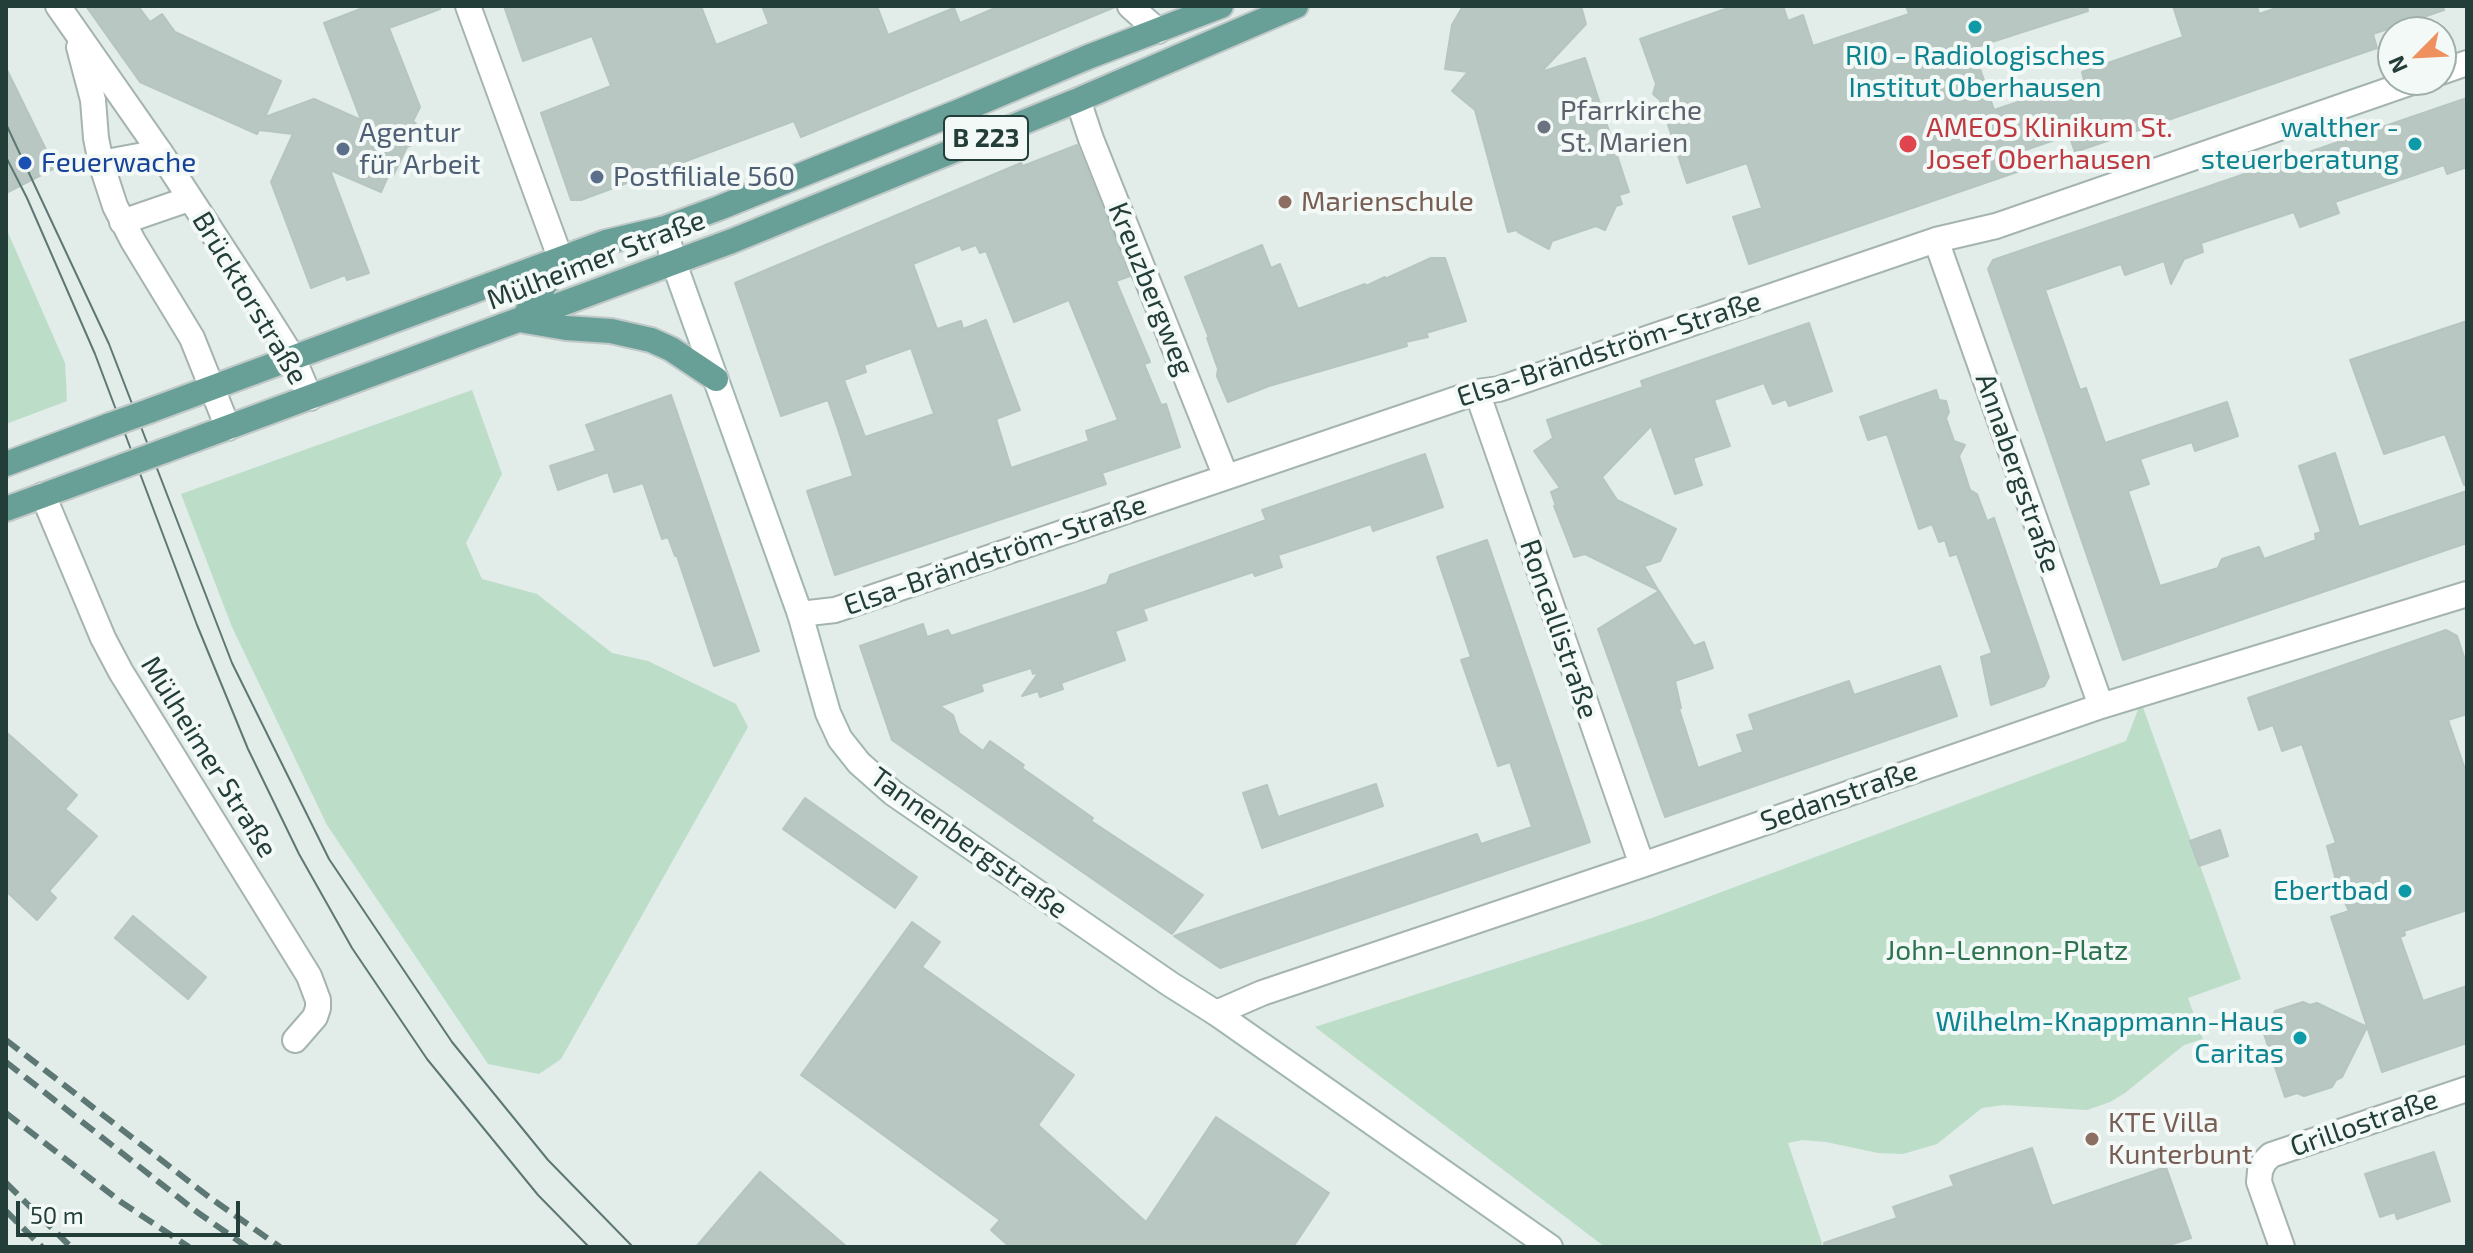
<!DOCTYPE html>
<html>
<head>
<meta charset="utf-8">
<style>
  body { margin:0 }
  #map { position:relative; width:2473px; height:1253px; overflow:hidden; background:#e2ece9; font-family:"Exo 2",sans-serif }
  canvas { display:block }
  .frame { position:absolute; inset:0; border:8px solid #233d39; pointer-events:none }
  .north { position:absolute; left:2377px; top:16px; width:80px; height:80px; box-sizing:border-box; background:#f3f9f6; border:2px solid #a0aeaa; border-radius:50%; rotate:246deg; font-size:22px; font-weight:700; line-height:32px; text-align:center; color:#233d39 }
  .north::after { content:''; display:block; margin:auto; width:28px; height:36px; background:#ee915e; clip-path:polygon(50% 0,100% 100%,50% 72%,0 100%) }
  .scale { position:absolute; left:16px; top:1201px; width:224px; height:36px; box-sizing:border-box; border:4px solid #233d39; border-top:0; padding-left:10px; font-size:24px; line-height:28px; white-space:nowrap; color:#233d39; -webkit-text-stroke:6px #f3f9f6; paint-order:stroke }
</style>
</head>
<body>
<div id="map">
<canvas width="2473" height="1253"></canvas>
<div class="frame"></div>
<div class="north">N</div>
<div class="scale">50 m</div>
</div>
<script>
const c = document.querySelector('canvas').getContext('2d');
c.lineJoin = 'round';
function fill(path, color) {
  c.fillStyle = color;
  c.fill(path, 'evenodd');
}
function shape(rows) {
  const path = new Path2D();
  for (const r of rows) {
    path.moveTo(r[0], r[1]);
    for (let i = 2; i < r.length; i += 2) path.lineTo(r[i], r[i + 1]);
  }
  return path;
}
function strokePath(path, color, width, dash) {
  c.strokeStyle = color;
  c.lineWidth = width;
  c.lineCap = dash ? 'butt' : 'round';
  c.setLineDash(dash || []);
  c.stroke(path);
}
function drawText(font, color, halo, rows, align = 'center') {
  c.font = font + ' "Exo 2",sans-serif';
  c.lineWidth = 8;
  c.setLineDash([]);
  c.textBaseline = 'middle';
  c.strokeStyle = halo;
  c.fillStyle = color;
  for (const [text, x, y, turn = 0] of rows) {
    c.save();
    c.translate(x, y);
    c.rotate((+turn || 0) * Math.PI / 180);
    c.textAlign = isNaN(turn) ? turn : align;
    if (halo) c.strokeText(text, 0, 0);
    c.fillText(text, 0, 0);
    c.restore();
  }
}
const green = shape([
  [6,228,65,363,67,401,6,424],
  [472,390,502,474,466,543,482,579,537,594,612,653,648,661,736,704,748,727,561,1059,539,1074,488,1064,327,825,232,627,181,494],
  [2141,702,2241,979,2188,998,2203,1039,2184,1045,2125,1093,2110,1102,2087,1110,2004,1105,1982,1108,1937,1144,1903,1154,1878,1153,1826,1142,1802,1140,1788,1143,1822,1243,1821,1247,1605,1247,1315,1027,1652,918,2126,741]
]);
const building = shape([
  [86,6,138,6,150,22,162,14,175,32,281,81,265,117,314,99,361,120,324,23,368,6,440,6,440,9,389,28,420,107,413,121,429,137,407,147,393,176,389,174,381,192,330,170,369,273,347,280,345,275,311,288,271,182,293,134,259,130,257,134,140,82,86,6],
  [504,6,701,6,716,45,769,24,762,6,877,6,888,35,954,8,960,23,1000,6,1115,7,801,137,794,121,581,200,571,200,541,113,611,86,592,36,523,61,504,6],
  [1463,6,1581,6,1586,24,1541,72,1585,58,1629,192,1619,195,1622,204,1616,206,1605,230,1596,226,1552,241,1549,249,1518,232,1517,230,1508,232,1475,110,1452,91,1468,72,1445,69,1452,25,1463,6],
  [1734,6,1783,6,1788,21,1803,15,1813,46,1909,14,1906,6,2087,6,2088,11,1973,48,1994,110,2084,80,2082,72,2183,37,2173,6,2257,6,2259,14,2282,6,2443,6,2444,10,2373,34,2377,48,2075,152,2069,135,2011,155,2017,172,1749,264,1733,217,1762,208,1747,163,1687,183,1660,100,1653,94,1656,84,1640,39,1734,6],
  [6,68,55,168,6,193,6,68],
  [2467,98,2467,167,2447,174,2444,165,2335,202,2339,213,2300,227,2294,212,2201,243,2203,252,2184,259,2171,284,2164,261,2125,275,2121,264,2045,290,2080,390,2086,388,2105,443,2227,402,2238,436,2195,451,2192,442,2140,459,2149,484,2128,491,2160,586,2218,568,2222,559,2259,547,2264,559,2316,540,2315,534,2321,532,2299,466,2335,453,2359,527,2467,491,2467,543,2123,660,1988,269,1993,260,2467,98],
  [1077,145,1130,276,1116,281,1150,362,1144,364,1161,405,1166,404,1180,447,1102,473,1106,484,835,575,807,491,853,476,839,432,828,400,781,416,735,283,1021,163,1023,166,1077,145],
  [960,245,962,250,976,245,980,253,986,251,1014,322,1069,300,1118,420,1086,431,1089,441,1011,468,996,419,1020,410,986,320,963,329,961,321,937,329,913,264,960,245],
  [911,348,934,414,865,437,844,380,866,372,864,365,911,348],
  [1262,245,1271,268,1280,264,1298,309,1365,284,1366,286,1385,277,1385,279,1431,258,1445,258,1466,321,1426,333,1428,337,1406,342,1407,346,1269,386,1228,402,1217,376,1218,369,1207,338,1209,338,1185,277,1262,245],
  [2467,321,2467,485,2464,485,2445,434,2384,454,2350,360,2467,321],
  [1809,323,1832,391,1789,406,1786,399,1773,404,1764,383,1714,400,1730,446,1693,458,1702,485,1675,494,1651,426,1602,477,1617,500,1676,529,1660,561,1644,566,1658,590,1585,554,1574,557,1554,506,1556,506,1551,492,1560,488,1534,451,1553,438,1547,420,1643,387,1641,381,1809,323],
  [1936,390,1939,400,1946,401,1949,412,1946,418,1954,441,1965,445,1959,456,1970,490,1977,494,1987,521,1994,518,2049,677,2044,686,1991,705,1981,657,1992,653,1957,554,1950,556,1945,540,1939,542,1932,524,1919,529,1887,434,1868,440,1860,417,1936,390],
  [671,395,759,651,714,666,677,556,675,556,668,537,662,539,643,483,614,492,608,472,558,490,550,466,596,451,586,425,671,395],
  [1425,454,1443,507,1373,531,1371,524,1318,542,1278,555,1282,567,1255,576,1253,572,1143,609,1147,620,1115,631,1125,660,1061,683,1063,689,1040,697,1038,691,1022,696,1039,672,1033,674,1031,668,981,684,983,691,940,706,953,715,959,733,983,751,990,741,1024,765,1022,768,1093,818,1091,821,1203,895,1172,934,892,740,860,646,923,624,927,637,948,630,951,636,1081,593,1107,584,1110,575,1266,520,1262,510,1425,454],
  [1487,540,1590,842,1220,968,1174,936,1477,834,1481,844,1532,827,1510,762,1498,766,1461,660,1471,657,1437,557,1487,540],
  [1659,591,1694,646,1704,642,1713,668,1675,681,1681,708,1679,709,1698,768,1743,752,1737,735,1754,730,1749,715,1849,681,1854,695,1940,666,1957,716,1665,817,1598,629,1659,591],
  [2446,630,2457,636,2467,666,2467,714,2448,720,2467,775,2467,910,2404,931,2405,935,2400,937,2423,1001,2467,986,2467,1043,2382,1072,2331,917,2349,911,2338,888,2327,846,2336,843,2302,744,2282,751,2273,725,2259,730,2248,698,2446,630],
  [6,732,77,795,65,809,97,836,49,891,56,898,37,920,6,891,6,732],
  [1376,784,1383,806,1262,848,1243,793,1267,785,1278,817,1376,784],
  [805,798,917,877,895,908,783,829,805,798],
  [2220,830,2228,856,2199,866,2190,841,2220,830],
  [133,916,206,977,188,999,115,938,133,916],
  [912,922,940,942,922,967,1074,1075,1038,1125,1146,1222,1216,1117,1329,1193,1293,1247,1010,1247,991,1230,1000,1220,801,1075,912,922],
  [2303,1002,2310,1005,2317,1003,2367,1027,2342,1077,2336,1080,2332,1087,2304,1096,2297,1093,2285,1097,2260,1022,2272,1018,2275,1011,2303,1002],
  [2032,1148,2052,1206,2166,1167,2191,1238,2163,1247,1825,1247,1824,1243,1897,1218,1893,1207,1954,1186,1950,1176,2032,1148],
  [2434,1152,2450,1201,2397,1219,2395,1212,2380,1217,2365,1174,2434,1152],
  [760,1172,847,1247,696,1247,760,1172]
]);
const street = shape([
  [58,6,160,152,257,301,293,358,310,398],
  [468,6,561,260],
  [1130,6,1158,31],
  [79,47,93,100,96,138,101,163,115,206,133,241,192,338,228,428],
  [2441,72,2467,63],
  [1078,100,1091,139,1226,477],
  [101,163,160,152],
  [122,222,189,199],
  [1936,240,2101,706],
  [1477,392,1642,865],
  [43,495,103,638,121,672,309,976,318,1000,318,1008,315,1017,295,1040],
  [800,614,835,610,1477,392,1499,389,1936,240,1996,226,2418,80],
  [1216,1013,1262,993,1642,865,2101,706,2467,594],
  [2282,1247,2259,1182,2260,1171,2264,1162,2271,1155,2467,1089]
]);
const secondary = shape([
  [665,228,674,263,800,614,828,713,840,739,859,763,893,793,1170,984,1216,1013,1550,1247]
]);
const primary = shape([
  [522,320,561,260],
  [525,321,566,328,611,331,651,340,671,349,716,379],
  [149,411,606,242,665,228,719,208,960,111,1088,57,1221,6],
  [164,451,732,241,1078,100,1296,6],
  [6,464,110,425],
  [6,509,126,465]
]);
const tram = shape([
  [6,124,109,344,232,663,329,859,452,1042,548,1160,633,1247],
  [6,157,27,198,95,354,197,625,248,749,299,854,352,948,427,1059,538,1195,589,1247]
]);
const rail = shape([
  [6,1040,209,1197,280,1247],
  [6,1062,197,1212,247,1247],
  [6,1113,121,1202,189,1247],
  [6,1183,71,1247],
  [6,1211,42,1247]
]);
const primaryBridge = shape([
  [110,425,149,411],
  [126,465,164,451]
]);
const markers = [
  [1975,27,8,"#0f9aa8"],
  [1544,127,8,"#6b7280"],
  [1908,144,10,"#e0444e"],
  [2415,144,8,"#0f9aa8"],
  [343,149,8,"#5c6f8a"],
  [25,163,8,"#1a4fb4"],
  [597,177,8,"#5c6f8a"],
  [1285,202,8,"#8d6e63"],
  [2405,891,8,"#0f9aa8"],
  [2300,1038,8,"#0f9aa8"],
  [2092,1139,8,"#8d6e63"]
];
const shields = [
  [986,138,84]
];
const shieldNames = [
  ["B 223",986,138]
];
const cultureNames = [
  ["RIO - Radiologisches",1975,56,"center"],
  ["Institut Oberhausen",1975,88,"center"],
  ["walther -",2399,128],
  ["steuerberatung",2399,160],
  ["Ebertbad",2389,891],
  ["Wilhelm-Knappmann-Haus",2284,1022],
  ["Caritas",2284,1054]
];
const worshipNames = [
  ["Pfarrkirche",1560,111],
  ["St. Marien",1560,143]
];
const healthNames = [
  ["AMEOS Klinikum St.",1926,128],
  ["Josef Oberhausen",1926,160]
];
const serviceNames = [
  ["Agentur",359,133],
  ["für Arbeit",359,165],
  ["Postfiliale 560",613,177]
];
const transitNames = [
  ["Feuerwache",41,163]
];
const educationNames = [
  ["Marienschule",1301,202],
  ["KTE Villa",2108,1123],
  ["Kunterbunt",2108,1155]
];
const streetNames = [
  ["Mülheimer Straße",596,260,-21],
  ["Kreuzbergweg",1151,289,68],
  ["Brücktorstraße",250,298,59],
  ["Elsa-Brändström-Straße",1609,349,-18],
  ["Annabergstraße",2018,473,71],
  ["Elsa-Brändström-Straße",995,555,-19],
  ["Roncallistraße",1559,629,71],
  ["Mülheimer Straße",209,757,58],
  ["Sedanstraße",1839,796,-19],
  ["Tannenbergstraße",969,843,36],
  ["Grillostraße",2364,1123,-19]
];
const parkNames = [
  ["John-Lennon-Platz",2007,951]
];
fill(green, '#bcddc8');
fill(building, '#b8c7c2');
strokePath(building, '#b5c5c0', 2);
strokePath(street, '#a5b4b1', 28);
strokePath(secondary, '#a1b7b2', 28);
strokePath(primary, '#c1c9c8', 28);
strokePath(street, '#fff', 24);
strokePath(secondary, '#fff', 24);
strokePath(primary, '#68a098', 24);
strokePath(tram, '#5d7874', 2);
strokePath(rail, '#5d7874', 6, [16, 8]);
strokePath(primaryBridge, '#c1c9c8', 28, []);
strokePath(primaryBridge, '#68a098', 24);
for (const [x, y, r, color] of markers) {
  const dot = new Path2D();
  dot.arc(x, y, r, 0, 2 * Math.PI);
  c.fillStyle = color;
  c.fill(dot);
  strokePath(dot, '#f3f9f6', 3);
}
for (const [x, y, w] of shields) {
  const box = new Path2D();
  box.roundRect(x - w / 2, y - 22, w, 44, 6);
  c.fillStyle = '#f3f9f6';
  c.fill(box);
  strokePath(box, '#233d39', 2);
}
drawText('bold 26px', '#233d39', null, shieldNames);
drawText('28px', '#0d838f', '#f3f9f6', cultureNames, 'right');
drawText('28px', '#5b616d', '#f3f9f6', worshipNames, 'left');
drawText('28px', '#be3a42', '#f3f9f6', healthNames, 'left');
drawText('28px', '#4e5e75', '#f3f9f6', serviceNames, 'left');
drawText('28px', '#164399', '#f3f9f6', transitNames, 'left');
drawText('28px', '#785e54', '#f3f9f6', educationNames, 'left');
drawText('28px', '#233d39', '#f3f9f6', streetNames);
drawText('28px', '#2e7250', '#f3f9f6', parkNames);
</script>
</body>
</html>
